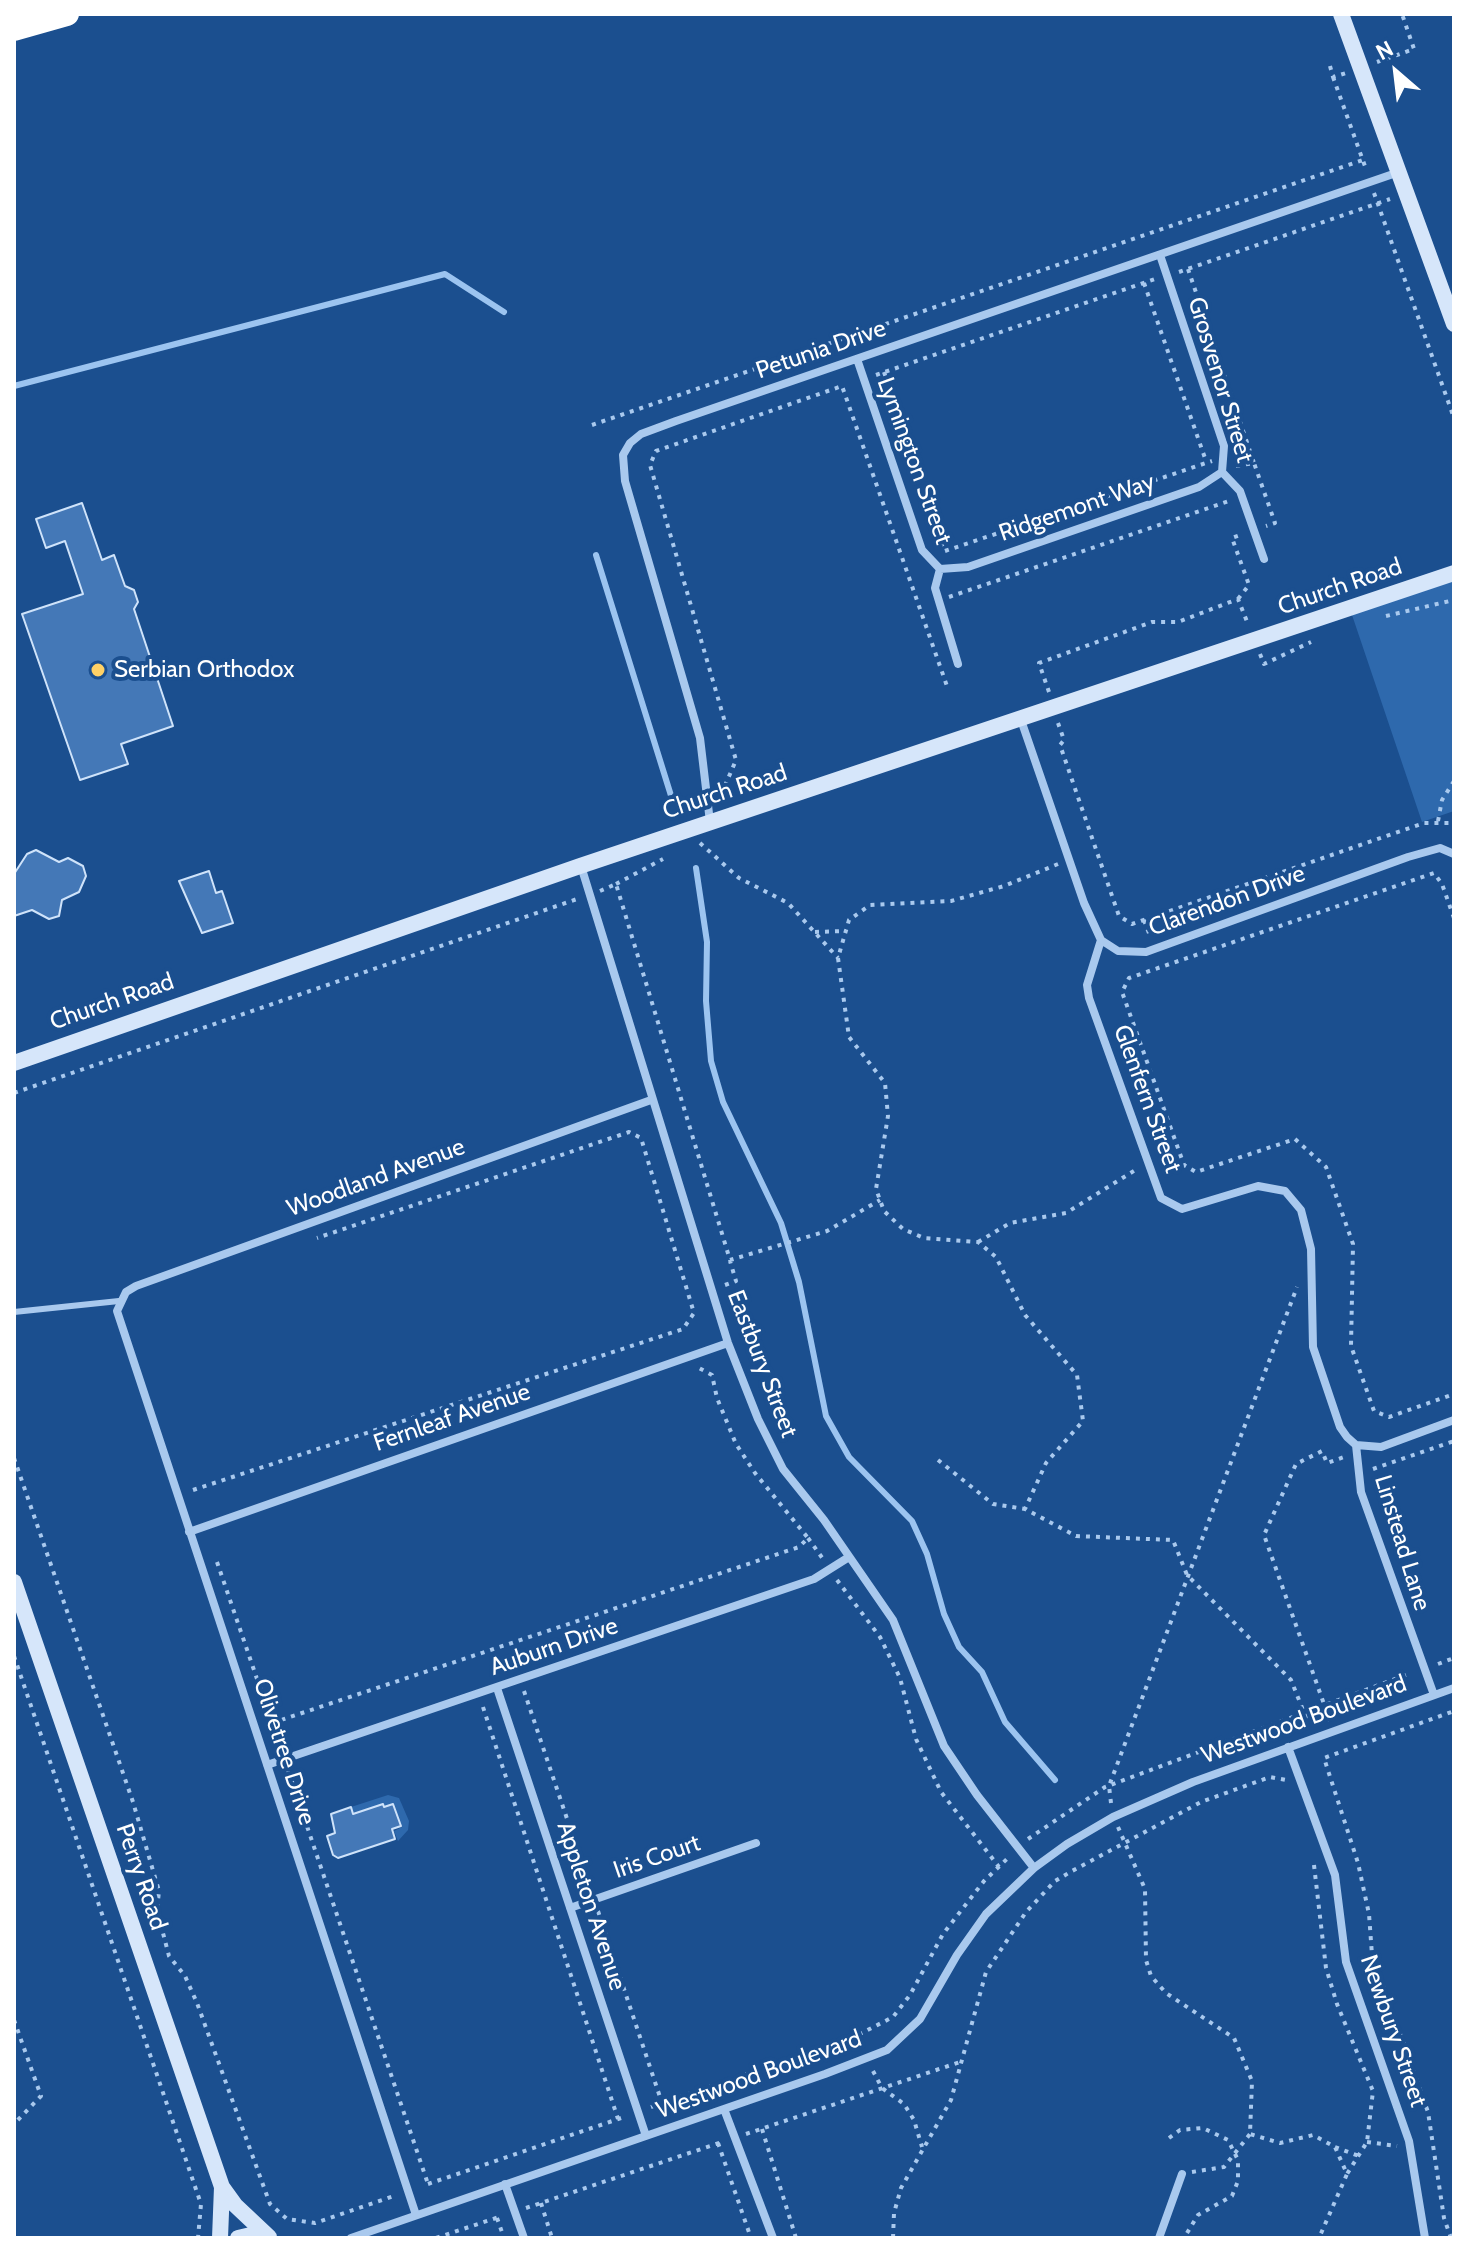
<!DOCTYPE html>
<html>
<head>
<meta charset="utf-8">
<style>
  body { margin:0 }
  #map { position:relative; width:1468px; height:2252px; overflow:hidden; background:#1b4f8f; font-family:Cabin,sans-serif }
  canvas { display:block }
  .frame { position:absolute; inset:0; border:16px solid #fff; pointer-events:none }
  .north { position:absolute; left:1356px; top:32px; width:80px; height:80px; -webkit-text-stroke:6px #1b4f8f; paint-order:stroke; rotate:332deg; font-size:22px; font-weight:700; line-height:32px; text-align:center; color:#fff }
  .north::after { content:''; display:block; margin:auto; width:28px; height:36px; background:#fff; clip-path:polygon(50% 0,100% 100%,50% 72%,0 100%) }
</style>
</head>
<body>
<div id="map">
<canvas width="1468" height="2252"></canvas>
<div class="frame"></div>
<div class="north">N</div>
</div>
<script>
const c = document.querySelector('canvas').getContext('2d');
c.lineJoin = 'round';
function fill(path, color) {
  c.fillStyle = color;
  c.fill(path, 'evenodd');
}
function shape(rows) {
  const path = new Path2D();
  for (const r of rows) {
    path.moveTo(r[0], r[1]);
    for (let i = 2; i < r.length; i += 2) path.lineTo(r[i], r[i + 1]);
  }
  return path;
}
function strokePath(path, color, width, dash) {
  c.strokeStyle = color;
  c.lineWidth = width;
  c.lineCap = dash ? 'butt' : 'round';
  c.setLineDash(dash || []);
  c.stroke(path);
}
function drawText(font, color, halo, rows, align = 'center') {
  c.font = font + ' Cabin,sans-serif';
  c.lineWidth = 8;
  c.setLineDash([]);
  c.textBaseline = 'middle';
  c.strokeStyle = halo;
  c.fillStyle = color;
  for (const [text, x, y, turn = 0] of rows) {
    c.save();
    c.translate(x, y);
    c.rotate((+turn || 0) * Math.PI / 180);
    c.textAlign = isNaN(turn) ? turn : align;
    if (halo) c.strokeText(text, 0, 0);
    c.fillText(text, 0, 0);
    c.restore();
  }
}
const green = shape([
  [1454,578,1454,811,1422,822,1351,612],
  [388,1795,399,1798,409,1821,408,1830,398,1841,394,1831,402,1827,393,1804,353,1814,351,1807]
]);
const stream = shape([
  [14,386,445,274,504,312],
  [596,555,673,802],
  [696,868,707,942,706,1001,711,1061,723,1102,781,1223,799,1282,826,1416,849,1457,912,1521,927,1554,944,1614,959,1647,982,1672,1005,1722,1055,1780]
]);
const building = shape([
  [82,503,102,560,114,555,125,586,134,590,138,602,134,609,173,726,121,744,128,764,80,780,22,614,83,594,65,541,46,548,36,519,82,503],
  [36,850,59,862,68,858,83,866,86,876,79,892,62,900,59,916,49,919,32,910,14,916,14,874,27,854,36,850],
  [209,871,216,893,222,891,233,923,202,933,179,881,209,871],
  [383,1804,384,1807,393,1804,401,1826,392,1829,395,1839,338,1858,333,1855,327,1836,335,1833,331,1814,351,1807,353,1814,383,1804]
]);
const path = shape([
  [1377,62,1414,49,1402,14],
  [1330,66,1333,77,1346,73],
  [1333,77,1366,169],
  [1374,193,1454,418],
  [1188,269,1254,463],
  [1179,272,1390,199],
  [1144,283,1206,461],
  [884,372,945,551],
  [876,375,1155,279],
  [592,425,1363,160],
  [1236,466,1254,463,1275,523,1266,526],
  [945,551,1212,461],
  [949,597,1229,501],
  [1238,599,1249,585,1232,538,1243,534],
  [1386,616,1454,600],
  [1260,654,1264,664,1311,642],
  [1049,692,1039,663,1152,622,1178,622,1238,599,1248,624],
  [1058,723,1064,740,1060,745,1119,916,1132,924,1424,823,1454,823],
  [721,795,736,760,650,465,656,451,842,386,948,689],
  [1438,821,1442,800,1454,781],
  [700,843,739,878,788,903,838,958],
  [1058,864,1004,886,951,901,870,905,849,920,838,958,849,1037,885,1083,888,1116,876,1189,884,1211,903,1229,924,1238,978,1242,996,1257,1025,1315,1077,1375,1083,1421,1046,1463,1025,1509,1076,1536,1173,1540,1187,1575,1291,1680,1305,1715,1317,1722],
  [616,884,663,859],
  [600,891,616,884,730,1260,827,1231,880,1200],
  [1454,918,1442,884,1434,873,1129,978,1122,992,1184,1165,1196,1172,1295,1139,1326,1167,1353,1244,1351,1346,1374,1411,1389,1417,1454,1394],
  [1144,920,1150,936],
  [815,932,846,931],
  [14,1093,577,899],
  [978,1242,1010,1223,1066,1213,1137,1169],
  [725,1285,736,1281,730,1261],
  [14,1458,133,1802,159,1891,157,1910,169,1956,185,1976,197,2003,270,2204,287,2219,315,2223,397,2195],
  [938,1460,993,1504,1025,1509],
  [1373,1469,1454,1441],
  [193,1490,683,1329,694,1313,641,1138,629,1132,317,1238],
  [808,1538,823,1559],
  [217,1562,280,1746],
  [837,1580,880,1637,900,1678,916,1739,941,1792,999,1867],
  [14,1656,201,2204,198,2238],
  [1438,1664,1454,1658],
  [524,1691,590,1887],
  [483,1707,618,2119],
  [1330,1721,1264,1535,1296,1464,1322,1451,1327,1463,1344,1457],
  [272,1723,799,1547,808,1538,755,1473,736,1444,717,1398,712,1375,699,1368],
  [288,1770,428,2184],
  [1111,1803,1109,1786,1297,1287],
  [1118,1827,1145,1889,1146,1960,1151,1976,1166,1993,1234,2038,1252,2081,1250,2134,1280,2143,1313,2135,1335,2147,1347,2174,1319,2238],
  [1028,1839,1105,1787,1411,1673],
  [1314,1865,1326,1968,1337,2004,1373,2091,1367,2142,1347,2174],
  [598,1911,662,2103],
  [14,2020,41,2096,14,2124],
  [873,2071,882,2088,904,2104,914,2120,922,2147],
  [651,2107,854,2037,893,2017,910,1995,943,1934,984,1881,1010,1856],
  [762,2129,796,2238],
  [746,2134,963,2061],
  [1169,2138,1180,2130,1203,2128,1228,2140,1238,2160,1238,2181,1232,2196,1198,2215,1184,2238],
  [1367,2142,1397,2146],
  [718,2143,751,2238],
  [1335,2147,1359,2156],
  [1192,2172,1224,2167,1250,2134],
  [428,2184,624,2117],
  [541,2203,552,2238],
  [526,2208,722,2142],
  [497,2218,504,2238],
  [436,2238,502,2216],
  [893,2238,894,2213,901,2188,951,2100,986,1972,1026,1912,1055,1881,1072,1871,1201,1802,1270,1777,1286,1780],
  [1451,2238,1444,2218,1428,2112,1372,1955,1369,1914,1358,1863,1324,1758,1454,1711]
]);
const lane = shape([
  [14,1312,119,1301]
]);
const street = shape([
  [1160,255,1224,446,1222,472],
  [857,359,922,550,940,569,968,567,1199,487,1222,472],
  [1222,472,1240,491,1264,559],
  [940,569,935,588,958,664],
  [1021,720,1084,903,1101,940,1118,951,1146,952,1408,857,1440,848,1454,854],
  [710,822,700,738,625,481,623,455,630,443,641,434,676,421,1399,172],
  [581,866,728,1343,758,1419,783,1469,824,1520,893,1620,944,1746,977,1795,1034,1868],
  [1101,940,1087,985,1089,998,1161,1198,1182,1209,1258,1186,1285,1191,1301,1210,1311,1249,1313,1347,1340,1427,1347,1437,1356,1445,1381,1447,1454,1420],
  [1356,1445,1361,1492,1434,1695],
  [189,1532,728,1343],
  [497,1688,646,2136],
  [1288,1747,1335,1875,1346,1962,1409,2141,1425,2238],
  [267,1765,814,1579,849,1557],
  [570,1908,756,1843],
  [724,2109,773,2238],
  [505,2184,524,2238],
  [416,2215,117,1311,126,1292,136,1286,651,1100],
  [351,2238,825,2074,887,2050,920,2019,957,1955,986,1914,1034,1868,1067,1844,1113,1817,1193,1782,1454,1688],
  [1159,2238,1182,2174]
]);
const secondary = shape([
  [1341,14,1454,324],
  [14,1063,580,866,1454,573],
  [14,1582,222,2187,235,2205,269,2237],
  [220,2238,222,2187],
  [238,2238,255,2234,268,2237]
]);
const highway = shape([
  [14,29,67,14]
]);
const markers = [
  [98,670,8,"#ffd166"]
];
const streetNames = [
  ["Petunia Drive",821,350,-19],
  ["Grosvenor Street",1220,380,73],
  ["Lymington Street",914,461,70],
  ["Ridgemont Way",1077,508,-19],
  ["Church Road",1340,587,-19],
  ["Church Road",725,792,-18],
  ["Clarendon Drive",1227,901,-20],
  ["Church Road",112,1002,-19],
  ["Glenfern Street",1147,1099,70],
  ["Woodland Avenue",376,1178,-20],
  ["Eastbury Street",762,1364,69],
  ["Fernleaf Avenue",452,1418,-19],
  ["Linstead Lane",1402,1543,73],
  ["Auburn Drive",554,1647,-19],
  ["Westwood Boulevard",1304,1720,-20],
  ["Olivetree Drive",284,1752,72],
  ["Iris Court",657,1857,-19],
  ["Perry Road",141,1877,71],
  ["Appleton Avenue",591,1906,72],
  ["Newbury Street",1393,2031,71],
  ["Westwood Boulevard",759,2075,-20]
];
const poiNames = [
  ["Serbian Orthodox",114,670]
];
fill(green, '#2e69ad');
strokePath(stream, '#9cc4f0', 6);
fill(building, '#4478b7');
strokePath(building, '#cfe3fa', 2);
strokePath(path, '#a9c9ee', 4, [4, 6]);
strokePath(lane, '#a9c9ee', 6);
strokePath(street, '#a9c9ee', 8);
strokePath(secondary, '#d6e6fa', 16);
strokePath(highway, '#fff', 24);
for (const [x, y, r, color] of markers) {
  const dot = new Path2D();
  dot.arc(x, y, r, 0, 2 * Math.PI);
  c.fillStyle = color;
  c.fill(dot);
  strokePath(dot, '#1b4f8f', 3);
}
drawText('24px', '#fff', '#1b4f8f', streetNames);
drawText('24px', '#fff', '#1b4f8f', poiNames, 'left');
</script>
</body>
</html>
